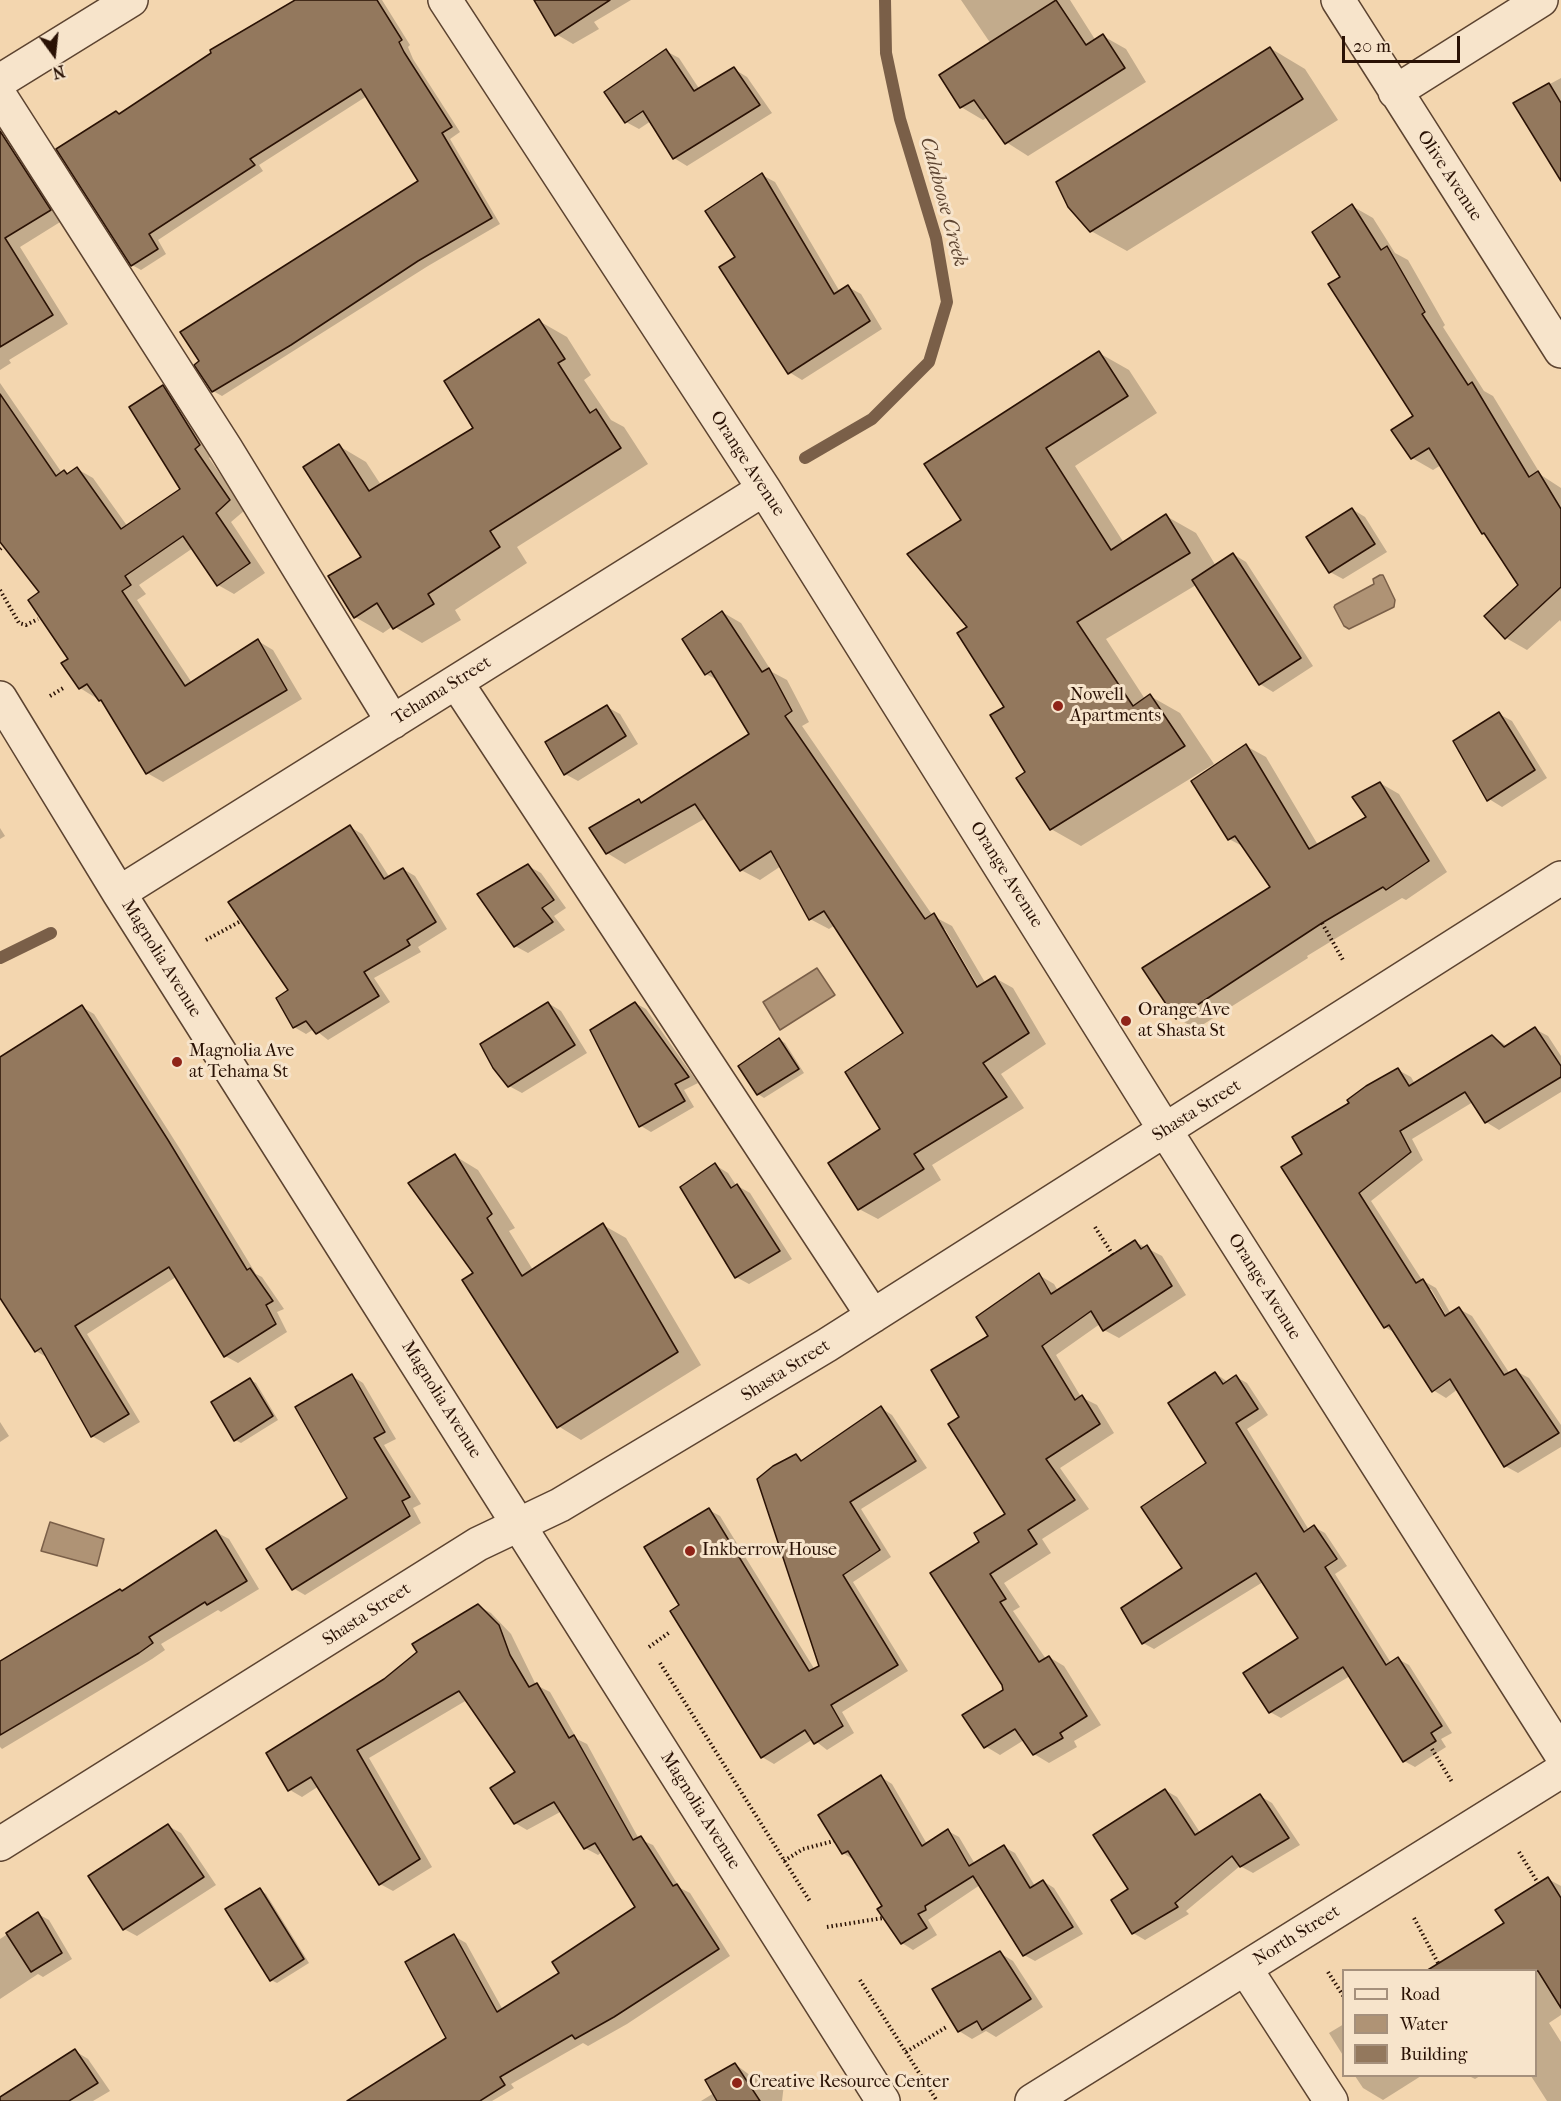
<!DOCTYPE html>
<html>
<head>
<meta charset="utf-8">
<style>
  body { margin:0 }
  #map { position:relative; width:1561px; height:2101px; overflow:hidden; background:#f3d6af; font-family:"IM FELL French Canon",serif }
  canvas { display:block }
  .legend { position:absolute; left:1342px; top:1969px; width:195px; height:108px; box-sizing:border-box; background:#f7e4cb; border:2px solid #a5907c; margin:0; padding:8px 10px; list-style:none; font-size:18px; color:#2a1205 }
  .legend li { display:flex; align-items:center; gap:12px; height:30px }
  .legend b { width:30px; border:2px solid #a5907c }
  .north { position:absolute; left:24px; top:24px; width:60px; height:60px; -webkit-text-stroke:4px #f7e4cb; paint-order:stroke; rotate:165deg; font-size:16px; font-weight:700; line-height:24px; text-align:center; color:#2a1205 }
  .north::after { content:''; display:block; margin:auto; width:21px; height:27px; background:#2a1205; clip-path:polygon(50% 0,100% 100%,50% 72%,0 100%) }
  .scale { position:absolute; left:1342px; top:36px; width:118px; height:27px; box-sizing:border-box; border:3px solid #2a1205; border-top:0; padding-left:8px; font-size:18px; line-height:21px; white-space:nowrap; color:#2a1205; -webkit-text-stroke:4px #f7e4cb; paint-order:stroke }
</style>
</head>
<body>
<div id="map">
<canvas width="1561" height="2101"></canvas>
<ul class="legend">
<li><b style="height:8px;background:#f7e4cb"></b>Road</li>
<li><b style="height:16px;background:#af9375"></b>Water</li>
<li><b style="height:16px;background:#93785d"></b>Building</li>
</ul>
<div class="north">N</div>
<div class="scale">20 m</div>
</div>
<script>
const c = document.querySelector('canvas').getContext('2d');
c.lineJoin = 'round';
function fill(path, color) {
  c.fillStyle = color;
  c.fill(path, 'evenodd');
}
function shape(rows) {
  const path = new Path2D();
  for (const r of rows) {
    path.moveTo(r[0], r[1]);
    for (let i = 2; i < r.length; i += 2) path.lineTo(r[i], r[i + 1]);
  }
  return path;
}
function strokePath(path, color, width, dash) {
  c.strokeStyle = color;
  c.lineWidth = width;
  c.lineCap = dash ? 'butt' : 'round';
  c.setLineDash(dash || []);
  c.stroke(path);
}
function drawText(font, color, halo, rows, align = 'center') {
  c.font = font + ' "IM FELL French Canon",serif';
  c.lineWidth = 6;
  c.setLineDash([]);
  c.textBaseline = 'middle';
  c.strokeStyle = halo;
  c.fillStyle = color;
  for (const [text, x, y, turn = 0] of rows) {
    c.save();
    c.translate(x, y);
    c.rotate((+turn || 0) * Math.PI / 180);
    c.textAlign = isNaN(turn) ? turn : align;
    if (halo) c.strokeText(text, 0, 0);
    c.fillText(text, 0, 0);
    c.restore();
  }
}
const water = shape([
  [1380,575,1383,575,1395,600,1394,607,1349,629,1344,626,1334,607,1335,605,1374,584,1373,579,1380,575],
  [817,968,835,995,780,1030,763,1002,817,968],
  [50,1522,104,1539,97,1566,41,1551,50,1522]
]);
const shadow = shape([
  [296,0,382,0,410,45,408,47,413,59,460,132,450,139,500,224,428,266,222,396,213,391,420,181,367,96,259,165,263,171,158,240,166,254,141,270,132,265,120,115],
  [535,0,631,0,594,22,599,29,573,44,556,34],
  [961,0,1070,0,1096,41,1103,36,1126,49,1146,82,1028,156,1006,142,988,117,983,120,961,107,991,44],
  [1270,48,1305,69,1338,120,1127,251,1091,231],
  [666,51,679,58,700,90,734,69,747,77,772,113,687,166,674,158,651,121,639,129,626,122],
  [1561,78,1561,169,1515,103],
  [17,159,32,168,65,219,20,247,68,324,9,360,11,363,0,370,0,170],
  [762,175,775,182,840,292,848,287,861,294,882,329,802,380,789,372,737,257],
  [1352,206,1373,218,1395,253,1408,260,1445,325,1443,327,1484,391,1493,396,1541,475,1561,488,1561,622,1560,620,1527,650,1506,638,1520,586,1488,536,1483,533,1441,465,1433,470,1412,458,1415,417,1342,277],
  [539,321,567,337,591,375,584,380,611,420,624,427,648,464,517,547,527,563,455,610,461,620,422,643,393,626,383,633,355,617,363,558,339,446,366,462,381,485,475,429],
  [1099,353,1129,370,1157,413,1075,466,1124,543,1166,516,1196,533,1216,566,1233,554,1246,562,1313,666,1273,692,1260,684,1196,585,1106,639,1145,699,1150,696,1180,713,1214,764,1081,846,1051,829,1027,773,1006,708,969,627,963,520],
  [0,383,62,473,69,474,77,469,93,478,128,527,183,489,163,387,178,396,215,454,209,458,245,510,231,522,265,573,234,594,218,585,193,548,139,585,146,594,137,600,192,683,258,641,273,650,302,699,163,782,147,773,104,703,80,688,71,659,41,592,0,539],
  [1352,509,1365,517,1387,552,1343,579,1330,572],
  [722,612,741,623,772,672,787,680,809,722,802,726,933,916,952,926,986,984,995,978,1013,988,1046,1044,1001,1074,1024,1108,932,1165,941,1180,878,1219,859,1209,905,1033,835,925,829,929,810,919,781,866,760,880,741,870,706,818,625,864,607,853,639,801,643,803,751,735,719,681,706,674],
  [941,928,945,929,982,993,980,995],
  [607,707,620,714,638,744,578,781,565,774],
  [1499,714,1512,721,1547,778,1502,807,1489,799],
  [1246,746,1266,757,1318,845,1368,817,1380,783,1399,794,1447,872,1406,900,1402,898,1307,956,1308,958,1196,1029,1177,1018,1145,968,1272,887,1244,847,1229,839],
  [350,827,362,834,390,878,403,869,415,876,447,929,418,947,421,952,374,978,390,1002,328,1040,314,1029,306,1034,294,1027],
  [0,828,5,836,0,839],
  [528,866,541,873,566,908,554,916,565,930,528,953,515,946],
  [548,1003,561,1011,587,1053,522,1093,509,1086],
  [635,1003,646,1009,698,1083,684,1090,694,1107,651,1132,641,1126],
  [82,1007,94,1014,180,1149,256,1274,262,1277,284,1309,277,1312,287,1332,238,1363,225,1356,176,1277,87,1334,140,1422,104,1443,92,1436,48,1358,36,1351,0,1296,0,1059],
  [1535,1029,1548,1036,1561,1056,1561,1092,1499,1130,1486,1122,1473,1102,1412,1139,1423,1160,1371,1201,1422,1280,1436,1288,1451,1314,1459,1309,1472,1316,1510,1374,1516,1371,1529,1378,1561,1425,1561,1447,1518,1473,1505,1466,1458,1389,1446,1398,1433,1390,1395,1333,1385,1327,1283,1168,1304,1155,1351,1104,1398,1070,1411,1077,1415,1084,1492,1036,1507,1046],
  [1427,1289,1431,1289,1450,1322,1448,1323],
  [779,1039,785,1043,804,1073,764,1098,758,1094,740,1066],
  [455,1156,478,1170,515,1228,509,1231,533,1270,603,1225,626,1238,701,1365,581,1440,558,1426,475,1273],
  [715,1165,728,1173,736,1185,750,1193,792,1259,749,1284,736,1277],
  [1135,1242,1162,1256,1186,1295,1119,1338,1104,1330,1100,1324,1056,1355,1081,1397,1097,1405,1114,1433,1060,1468,1089,1509,1042,1539,1051,1553,1004,1583,1020,1607,1013,1611,1046,1659,1049,1657,1064,1666,1101,1725,1074,1741,1077,1747,1049,1763,1034,1754,1024,1740,1000,1755,985,1746,1005,1690,932,1573,982,1543,1007,1514,961,1417,990,1336,1039,1275,1054,1284,1058,1291],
  [1216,1374,1228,1382,1236,1377,1247,1383,1268,1415,1247,1429,1309,1530,1314,1527,1325,1533,1347,1566,1335,1574,1391,1663,1398,1659,1409,1665,1452,1733,1441,1739,1446,1747,1415,1767,1404,1761,1350,1676,1281,1718,1270,1712,1300,1638,1263,1582,1154,1649,1143,1643,1184,1569,1208,1463],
  [352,1376,363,1383,396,1439,384,1445,421,1504,413,1508,421,1523,305,1595,293,1588,349,1498],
  [250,1380,256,1383,278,1420,241,1443,235,1440],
  [881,1408,892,1415,927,1468,861,1509,891,1557,853,1582,908,1671,842,1712,854,1733,827,1750,813,1739,774,1764,762,1757,681,1606,709,1510,720,1516,815,1670,821,1667,796,1456,804,1461],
  [0,1422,9,1436,0,1442],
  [216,1532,229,1539,259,1589,221,1612,218,1610,161,1644,165,1650,152,1659,2,1749,0,1747,0,1664,123,1592],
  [478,1606,491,1613,511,1634,536,1685,550,1692,577,1739,587,1744,639,1839,653,1845,680,1888,690,1893,730,1956,627,2024,588,2046,583,2043,511,2084,514,2088,492,2101,375,2101,447,2039,454,1936,466,1943,503,2010,562,1973,637,1907,602,1852,598,1855,585,1848,562,1811,527,1830,515,1823,517,1773,467,1700,369,1758,432,1867,393,1891,380,1884,319,1786,302,1797,290,1790,385,1680],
  [881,1777,892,1784,927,1844,948,1831,959,1837,975,1864,1004,1847,1015,1853,1035,1886,1043,1881,1054,1888,1083,1934,1035,1961,1024,1955,980,1885,928,1920,937,1935,913,1950,902,1943,884,1906,854,1860,843,1853],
  [1165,1790,1177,1797,1201,1834,1260,1796,1272,1803,1300,1845,1253,1873,1240,1866,1186,1911,1189,1914,1145,1940,1133,1933,1130,1889],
  [168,1826,181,1833,216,1885,137,1936,124,1929],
  [1548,1879,1561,1886,1561,2015,1549,2023,1561,2042,1561,2101,1547,2101,1531,2076,1536,2076,1536,1970,1506,1924],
  [260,1890,266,1894,309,1963,277,1983,271,1980],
  [38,1914,49,1920,72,1959,43,1977,38,1974,0,1999,0,1939],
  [1000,1953,1013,1961,1043,2007,996,2037,986,2031,972,2039,959,2031,934,1990],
  [1344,2024,1344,2057,1329,2033],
  [75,2051,88,2059,110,2091,93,2101,0,2101],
  [735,2064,751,2076,771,2076,784,2084,782,2101,701,2101,714,2093],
  [1355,2076,1421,2076,1383,2100,1363,2088],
  [1469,2076,1480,2076,1475,2079]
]);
const stream = shape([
  [805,458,872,419,929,362,947,302,936,238,900,119,886,53,885,0],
  [0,958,51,933]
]);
const building = shape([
  [295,0,377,0,402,40,399,42,404,52,452,127,442,133,492,218,418,261,291,345,212,392,194,365,199,361,180,332,418,181,361,89,250,159,255,165,149,234,158,249,131,266,56,149,116,111,119,114,211,53,210,50,295,0],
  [534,0,610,0,555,36,534,0],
  [1056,0,1086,45,1103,34,1125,68,1005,144,974,100,960,108,939,75,1056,0],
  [1270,47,1303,99,1090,232,1068,207,1056,182,1270,47],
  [666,49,694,91,734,67,760,105,673,159,643,111,625,123,604,92,666,49],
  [1549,83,1561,103,1561,181,1513,103,1549,83],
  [0,131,51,210,5,238,53,315,0,347,0,131],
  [762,173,834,294,848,285,870,321,788,374,719,267,735,257,705,211,762,173],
  [1352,204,1381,250,1387,246,1425,312,1422,314,1468,385,1472,382,1529,477,1538,471,1561,509,1561,587,1505,639,1484,616,1518,585,1484,533,1482,534,1429,448,1411,459,1391,430,1413,416,1328,284,1340,277,1312,232,1352,204],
  [539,319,565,359,558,363,590,413,596,409,621,448,490,531,500,547,428,594,434,604,393,629,377,603,354,618,328,576,361,557,303,467,339,444,369,491,473,428,444,381,539,319],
  [1099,351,1128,396,1046,448,1111,550,1166,514,1190,553,1077,622,1133,706,1150,694,1185,746,1050,830,1016,778,1025,772,990,715,1004,707,957,633,967,627,907,554,961,520,924,464,1099,351],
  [163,385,200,445,195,449,230,500,216,513,250,563,217,586,183,536,125,576,131,585,122,591,185,686,258,639,287,690,146,774,101,700,99,701,87,684,79,689,61,663,68,659,28,600,39,592,0,542,0,394,56,476,64,470,67,474,77,467,121,529,180,489,129,407,163,385],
  [1352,508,1375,544,1329,573,1306,537,1352,508],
  [1233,553,1301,658,1259,685,1192,580,1233,553],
  [722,611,762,672,769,668,792,711,785,716,925,919,934,913,977,987,995,976,1029,1033,983,1063,1007,1097,914,1154,924,1169,858,1210,828,1163,880,1129,845,1072,903,1033,824,911,809,920,771,851,740,871,695,804,606,854,589,828,639,799,641,803,749,734,711,671,705,675,682,639,722,611],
  [607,705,626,736,564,775,545,742,607,705],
  [1499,712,1535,770,1487,801,1453,741,1499,712],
  [1246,744,1309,849,1366,817,1352,797,1380,782,1429,861,1386,890,1383,887,1322,923,1176,1019,1142,968,1270,887,1235,836,1228,840,1191,781,1246,744],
  [350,825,384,879,403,868,436,922,407,940,410,945,364,972,379,996,316,1034,306,1021,293,1028,276,998,288,990,228,902,350,825],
  [528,864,554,900,542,908,553,922,514,947,477,894,528,864],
  [548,1002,575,1045,508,1087,493,1068,480,1044,548,1002],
  [635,1002,689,1077,675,1084,685,1101,639,1127,590,1030,635,1002],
  [82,1005,168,1140,247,1270,250,1268,273,1301,266,1305,276,1324,224,1357,169,1267,75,1326,129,1414,91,1437,41,1348,35,1352,0,1298,0,1057,82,1005],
  [1535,1027,1561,1066,1561,1077,1485,1123,1465,1092,1400,1131,1411,1152,1359,1193,1416,1283,1423,1279,1445,1316,1459,1307,1504,1375,1516,1369,1559,1433,1504,1467,1450,1379,1432,1392,1389,1325,1384,1328,1281,1167,1302,1154,1292,1137,1349,1103,1347,1100,1366,1086,1398,1068,1409,1086,1492,1035,1504,1047,1535,1027],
  [779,1038,799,1069,757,1095,738,1066,779,1038],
  [455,1154,492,1214,487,1218,522,1276,603,1223,678,1352,557,1428,462,1280,473,1273,408,1183,455,1154],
  [715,1163,731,1188,737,1184,780,1251,735,1278,680,1187,715,1163],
  [1135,1240,1141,1249,1147,1245,1172,1286,1103,1331,1091,1311,1042,1346,1075,1400,1082,1395,1100,1424,1046,1459,1075,1500,1028,1530,1037,1544,990,1574,1006,1599,1000,1602,1039,1662,1049,1656,1087,1716,1060,1733,1063,1738,1033,1755,1015,1729,984,1748,962,1715,1003,1690,1002,1685,930,1573,979,1542,974,1533,1005,1514,948,1424,959,1417,931,1370,988,1336,976,1317,1039,1273,1051,1294,1135,1240],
  [1215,1372,1223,1384,1236,1375,1258,1409,1236,1423,1304,1532,1314,1525,1337,1559,1325,1567,1386,1665,1398,1657,1442,1726,1431,1733,1436,1741,1403,1762,1343,1667,1269,1713,1243,1673,1298,1638,1256,1573,1142,1644,1121,1608,1182,1568,1141,1507,1206,1463,1168,1403,1215,1372],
  [352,1374,385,1432,374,1438,410,1497,402,1501,410,1516,292,1590,266,1549,347,1498,295,1407,352,1374],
  [250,1378,273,1416,234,1441,211,1402,250,1378],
  [881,1406,916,1461,850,1502,880,1550,843,1575,898,1665,831,1705,843,1726,814,1744,805,1730,761,1758,670,1611,679,1605,644,1547,709,1508,809,1671,819,1666,757,1479,773,1466,796,1454,801,1461,881,1406],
  [216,1530,247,1581,207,1605,205,1602,149,1637,153,1643,139,1653,0,1735,0,1661,120,1589,122,1591,216,1530],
  [478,1604,499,1625,510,1655,529,1687,537,1683,569,1738,574,1735,633,1840,641,1836,673,1886,677,1884,719,1949,614,2017,575,2039,572,2035,500,2077,505,2085,480,2101,347,2101,446,2038,405,1962,454,1934,497,2012,559,1973,552,1962,635,1907,595,1843,584,1849,554,1802,514,1824,490,1788,515,1772,459,1691,357,1750,420,1859,379,1885,311,1777,288,1791,266,1753,384,1679,417,1652,412,1644,478,1604],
  [881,1775,922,1846,948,1829,969,1866,1004,1845,1030,1888,1043,1880,1073,1927,1023,1956,973,1876,925,1906,926,1910,918,1914,927,1928,901,1944,877,1909,882,1906,848,1851,842,1854,818,1815,881,1775],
  [1165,1789,1195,1835,1260,1794,1289,1838,1240,1867,1232,1856,1175,1903,1178,1907,1132,1934,1111,1900,1128,1889,1093,1835,1165,1789],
  [168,1824,204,1877,123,1930,88,1876,168,1824],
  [1548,1877,1561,1898,1561,2008,1538,1971,1426,1971,1504,1923,1495,1910,1548,1877],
  [260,1888,304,1959,270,1981,225,1909,260,1888],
  [38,1912,62,1953,31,1972,6,1933,38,1912],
  [1000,1951,1031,1999,982,2030,977,2021,958,2032,932,1989,1000,1951],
  [75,2049,98,2083,69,2101,0,2101,0,2097,75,2049],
  [735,2063,760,2101,717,2101,705,2080,735,2063]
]);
const path = shape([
  [0,549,1,548],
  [0,590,19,623,26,625,38,619],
  [50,696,65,687],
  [1322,923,1343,960],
  [206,940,241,921],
  [1095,1227,1113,1255],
  [649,1647,670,1632],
  [660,1663,811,1903],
  [1432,1749,1452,1782],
  [1519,1852,1538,1883],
  [784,1861,803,1849,834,1841],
  [1414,1918,1438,1963],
  [827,1927,883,1918],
  [1328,1972,1344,1997],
  [860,1980,937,2101],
  [906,2052,948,2026]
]);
const minor = shape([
  [445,0,764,489,1165,1130,1561,1754],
  [1338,0,1561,351],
  [0,81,131,0],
  [1395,92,1541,0],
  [0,96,226,449,393,722],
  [456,682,873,1316],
  [0,698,119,893,883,2101],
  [119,893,764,489],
  [0,1844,478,1544,560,1505,827,1345,1561,878],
  [1245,1968,1331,2101],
  [1032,2101,1561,1771]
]);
const markers = [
  [1058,706,6,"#8f2418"],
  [1126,1021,6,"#8f2418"],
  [177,1062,6,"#8f2418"],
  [690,1551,6,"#8f2418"],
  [737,2083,6,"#8f2418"]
];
const streetNames = [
  ["Olive Avenue",1449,176,57],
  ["Orange Avenue",747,464,57],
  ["Tehama Street",442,691,-32],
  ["Orange Avenue",1006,875,58],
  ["Magnolia Avenue",161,959,58],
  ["Shasta Street",1197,1111,-32],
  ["Orange Avenue",1264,1287,58],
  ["Shasta Street",786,1371,-32],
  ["Magnolia Avenue",441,1400,58],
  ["Shasta Street",367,1615,-33],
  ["Magnolia Avenue",700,1811,58],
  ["North Street",1297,1936,-32]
];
const poiNames = [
  ["Nowell",1070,696],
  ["Apartments",1070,717],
  ["Orange Ave",1138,1011],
  ["at Shasta St",1138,1032],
  ["Magnolia Ave",189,1052],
  ["at Tehama St",189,1073],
  ["Inkberrow House",702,1551],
  ["Creative Resource Center",749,2083]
];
const waterNames = [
  ["Calaboose Creek",943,202,75]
];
fill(water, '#af9375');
strokePath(water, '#7a5f48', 1.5);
fill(shadow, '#0003');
strokePath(stream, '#7a5f48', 12);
fill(building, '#93785d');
strokePath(building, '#2a1205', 1.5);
strokePath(minor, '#5c4330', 36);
strokePath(path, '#2a1205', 4, [1.5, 3]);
strokePath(minor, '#f7e4cb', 33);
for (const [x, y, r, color] of markers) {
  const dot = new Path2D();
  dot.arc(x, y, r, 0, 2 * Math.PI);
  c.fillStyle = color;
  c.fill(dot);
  strokePath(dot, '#f7e4cb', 2);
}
drawText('18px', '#2a1205', '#f7e4cb', streetNames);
drawText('18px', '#2a1205', '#f7e4cb', poiNames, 'left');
drawText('italic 20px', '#5f4632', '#f7e4cb', waterNames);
</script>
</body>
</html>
